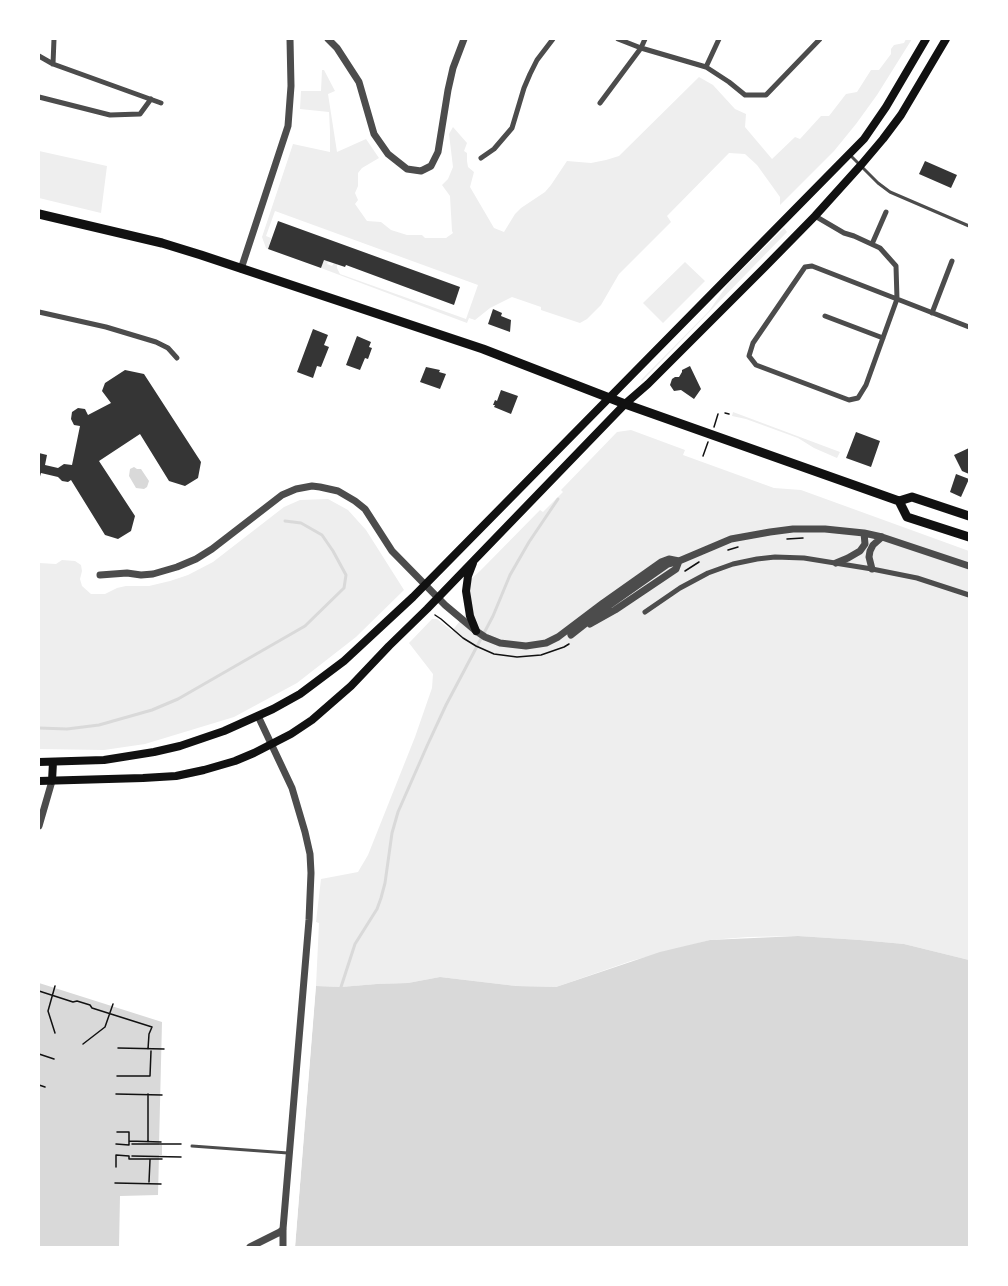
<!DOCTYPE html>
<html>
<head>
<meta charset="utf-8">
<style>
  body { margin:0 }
  #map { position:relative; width:1008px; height:1286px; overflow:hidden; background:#fff; font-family:"IBM Plex Sans",sans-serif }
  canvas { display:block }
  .frame { position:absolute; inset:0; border:40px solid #fff; pointer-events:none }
</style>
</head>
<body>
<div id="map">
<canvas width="1008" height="1286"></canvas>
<div class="frame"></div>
</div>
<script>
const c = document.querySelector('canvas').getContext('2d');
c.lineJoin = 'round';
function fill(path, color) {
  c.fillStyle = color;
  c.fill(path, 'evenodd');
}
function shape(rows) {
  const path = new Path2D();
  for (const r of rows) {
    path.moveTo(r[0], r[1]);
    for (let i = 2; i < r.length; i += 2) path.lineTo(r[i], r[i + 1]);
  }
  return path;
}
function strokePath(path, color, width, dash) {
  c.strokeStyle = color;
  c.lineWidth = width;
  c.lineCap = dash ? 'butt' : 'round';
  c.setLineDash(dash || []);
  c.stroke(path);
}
const green = shape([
  [906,39,912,39,877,95,856,124,834,151,780,205,780,197,757,165,745,154,729,153,667,216,671,222,619,274,601,305,587,319,580,323,541,310,541,307,512,297,490,308,475,320,469,318,467,323,443,314,321,268,324,260,328,261,327,264,332,266,334,263,337,264,337,268,340,274,466,319,478,285,275,211,266,236,271,238,268,249,266,248,262,237,293,144,330,152,330,131,329,112,300,109,301,91,321,91,322,70,324,70,335,91,328,94,337,152,366,139,379,158,362,168,358,173,358,186,355,193,358,200,355,204,367,221,381,222,391,230,407,235,422,235,425,238,446,238,453,233,452,231,450,196,442,185,448,179,453,167,449,134,453,127,467,143,464,151,467,153,467,161,468,167,474,172,470,187,494,228,504,232,515,214,521,208,545,192,551,185,567,161,591,163,606,160,619,156,699,77,713,85,735,109,746,114,745,127,772,159,795,137,800,139,821,116,829,116,846,94,857,92,871,70,879,70,891,54,891,49,894,45,904,43],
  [39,151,107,166,101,213,39,198],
  [784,228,787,232,642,381,641,380,709,311,728,284],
  [685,262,705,281,663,323,643,303],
  [733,412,840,452,837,458,814,448,798,438,746,419,732,416],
  [631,430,685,450,683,455,774,488,801,490,969,551,969,960,904,944,860,940,798,936,748,937,710,940,631,961,556,987,516,986,440,977,408,983,377,984,341,987,316,986,319,923,316,922,321,879,358,872,368,855,415,737,432,688,433,674,409,643,432,619,437,619,452,631,471,607,469,596,471,579,480,571,540,510,543,512,563,492,561,490,617,432],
  [328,499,348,510,366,530,404,590,356,637,297,683,234,717,145,744,104,750,39,749,39,563,56,564,62,560,75,561,81,565,82,571,80,579,82,586,91,594,105,594,117,588,126,586,149,586,170,581,188,575,213,562,284,507,300,500]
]);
const water = shape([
  [134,467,137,469,141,469,149,481,147,487,144,489,136,488,129,476,130,469],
  [798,936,860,940,904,944,969,960,969,1247,295,1247,316,986,341,987,377,984,408,983,440,977,516,986,556,987,660,952,710,940],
  [39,983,162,1022,159,1145,162,1145,162,1155,159,1155,158,1195,120,1196,119,1247,39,1247]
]);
const pier = shape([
  [316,983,295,1247,292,1247,313,986]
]);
const stream = shape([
  [39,728,67,729,99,725,152,710,178,699,305,626,344,588,346,575,333,551,322,535,301,523,285,521],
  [341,987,355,944,377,909,381,898,385,883,392,833,398,812,427,746,446,705,493,616,510,575,529,542,558,499]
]);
const building = shape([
  [925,161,957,175,951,188,919,174],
  [278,221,460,287,454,305,346,265,345,267,324,260,321,268,268,249],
  [493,309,502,313,501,316,511,320,510,332,488,324],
  [313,329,328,335,324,345,329,347,321,367,317,366,313,378,297,372],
  [357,336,371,342,369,347,372,348,368,359,365,358,360,370,346,365],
  [690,366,701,389,694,399,681,390,674,391,670,385,672,379,675,377,679,377,682,372,682,370],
  [426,367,440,370,439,372,446,374,440,389,420,382],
  [125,370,144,374,201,462,198,478,185,486,169,481,140,434,99,461,135,516,131,531,118,539,105,535,71,480,68,482,62,481,58,477,41,473,39,480,39,453,47,455,45,465,58,468,64,464,72,465,80,426,74,425,71,419,72,412,78,408,85,409,88,415,111,403,102,391,105,383],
  [501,390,518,396,511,414,494,407,495,405,493,405,495,400,497,401],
  [856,432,880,441,871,467,846,458],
  [969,448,969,474,962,471,954,455],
  [956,474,969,479,961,497,950,492]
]);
const path = shape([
  [725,413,729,414],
  [714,427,718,414],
  [703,456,708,442],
  [787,539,803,538],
  [728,550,738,547],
  [685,571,699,562],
  [435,615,441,619,463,638,476,646,494,654,517,657,541,655,564,647,569,644],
  [39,991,73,1002,77,1001,90,1005,92,1008,152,1027,149,1034,148,1049],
  [55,1033,48,1011,55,986],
  [83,1044,105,1027,113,1004],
  [118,1048,164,1049],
  [39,1054,54,1059],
  [117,1076,150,1076,151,1051],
  [39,1085,45,1087],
  [116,1094,162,1095],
  [129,1141,161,1142],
  [148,1142,148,1094],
  [116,1144,129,1145,129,1132,117,1132],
  [132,1144,181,1144],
  [132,1156,181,1157],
  [116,1167,116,1155,129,1156,129,1159,162,1159],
  [149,1182,150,1160],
  [115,1183,161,1184]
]);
const service = shape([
  [851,156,878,183,890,192,969,226],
  [192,1146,288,1153]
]);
const minor = shape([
  [618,39,641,48,706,67,729,82,745,95,766,95,820,39],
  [39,56,53,64,161,103],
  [53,64,54,39],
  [706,67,719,39],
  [39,97,110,115,140,114,151,99],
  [600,103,641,48,645,39],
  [481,158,494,149,512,128,524,88,530,74,537,60,553,39],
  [815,216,844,233,854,236,880,248,896,266,897,299,969,327],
  [872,244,886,212],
  [812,266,897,299,866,385,858,398,849,400,756,365,749,356,753,343,805,267,812,266],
  [39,312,106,327,156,342,168,348,177,358],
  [932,313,952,261],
  [825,316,883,338],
  [645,612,680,588,708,573,733,564,757,559,775,557,804,558,872,569,917,578,969,595]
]);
const tertiary = shape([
  [328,39,337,48,359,82,374,134,388,154,407,169,421,171,431,166,438,152,448,90,453,68,464,39],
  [241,269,288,126,291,86,290,39],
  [836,563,848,558,860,551,865,544,864,533],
  [872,569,869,557,870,551,873,545,882,537],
  [100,575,127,573,141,575,153,574,177,567,196,559,212,549,282,495,296,489,312,486,320,487,338,491,355,501,365,509,392,551,445,605,476,631,485,637,500,643,526,646,546,643,558,637,603,603,661,562,669,559,679,561],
  [590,624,615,610,676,569,679,561],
  [571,635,604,609,668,564,679,561,731,539,770,532,793,529,825,529,864,533,882,537,969,566],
  [258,716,292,788,305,832,310,854,311,873,309,920,283,1229,283,1247],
  [39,826,52,781],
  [250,1247,280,1232,283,1229]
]);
const secondary = shape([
  [473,563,468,576,466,591,470,616,476,631],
  [39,762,104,760,154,752,180,746,224,731,273,709,300,694,344,661,413,597,609,398],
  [39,781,143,778,176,776,204,770,235,761,254,753,291,734,312,720,351,686,389,646,427,609,625,404],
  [52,781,53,762]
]);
const primary = shape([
  [609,398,864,139,886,107,926,39],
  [625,404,648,384,765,267,815,216,861,165,883,139,901,115,946,39]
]);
const trunk = shape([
  [39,214,162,243,201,255,483,349,625,404,899,501,912,497,969,516],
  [899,501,907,517,969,537]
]);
fill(green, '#eee');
fill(water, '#d9d9d9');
fill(pier, '#fff');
strokePath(stream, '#d9d9d9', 3);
fill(building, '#353535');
strokePath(path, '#111', 1.5);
strokePath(service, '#4c4c4c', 3);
strokePath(minor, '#4c4c4c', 5);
strokePath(tertiary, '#4c4c4c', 7);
strokePath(secondary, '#111', 8);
strokePath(primary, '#111', 8);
strokePath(trunk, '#111', 9);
</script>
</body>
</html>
